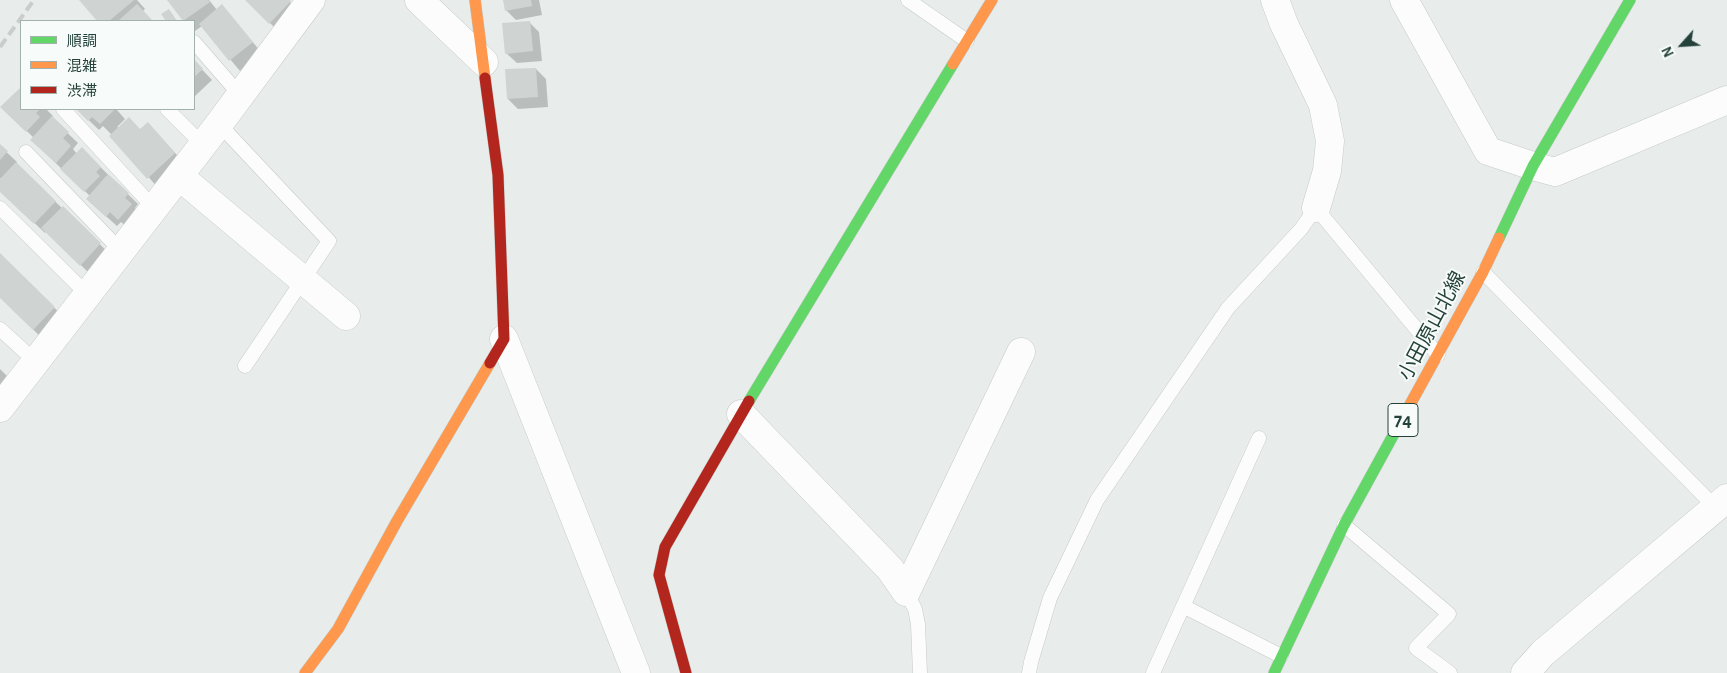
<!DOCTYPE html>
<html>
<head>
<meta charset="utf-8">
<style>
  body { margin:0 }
  #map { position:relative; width:1727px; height:673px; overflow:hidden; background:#e8edeb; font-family:"Alegreya Sans","Noto Sans JP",sans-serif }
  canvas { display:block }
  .legend { position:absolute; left:20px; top:20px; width:175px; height:90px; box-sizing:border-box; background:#f7fbf9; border:1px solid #a3b1ad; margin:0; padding:6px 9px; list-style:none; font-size:15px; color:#24423a }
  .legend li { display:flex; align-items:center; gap:10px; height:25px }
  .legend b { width:25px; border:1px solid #a3b1ad }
  .north { position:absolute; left:1657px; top:20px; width:50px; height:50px; -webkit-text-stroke:4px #f7fbf9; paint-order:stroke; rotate:244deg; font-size:14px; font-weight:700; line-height:20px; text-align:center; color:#24423a }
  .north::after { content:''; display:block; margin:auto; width:18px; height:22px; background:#24423a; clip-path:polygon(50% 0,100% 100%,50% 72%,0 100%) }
</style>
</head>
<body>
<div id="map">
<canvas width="1727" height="673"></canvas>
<ul class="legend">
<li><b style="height:6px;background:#63d668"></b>順調</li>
<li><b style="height:6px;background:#ff974d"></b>混雑</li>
<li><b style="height:6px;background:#b3261e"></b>渋滞</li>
</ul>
<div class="north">N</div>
</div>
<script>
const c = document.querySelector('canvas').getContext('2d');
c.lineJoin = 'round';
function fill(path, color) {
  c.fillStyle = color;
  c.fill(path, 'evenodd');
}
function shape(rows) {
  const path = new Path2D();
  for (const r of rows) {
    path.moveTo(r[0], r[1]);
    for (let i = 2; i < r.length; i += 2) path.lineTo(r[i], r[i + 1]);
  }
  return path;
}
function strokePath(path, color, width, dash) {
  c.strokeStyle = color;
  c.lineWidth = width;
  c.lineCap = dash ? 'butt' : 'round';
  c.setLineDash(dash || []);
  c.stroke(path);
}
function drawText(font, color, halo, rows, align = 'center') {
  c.font = font + ' "Alegreya Sans","Noto Sans JP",sans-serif';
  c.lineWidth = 4;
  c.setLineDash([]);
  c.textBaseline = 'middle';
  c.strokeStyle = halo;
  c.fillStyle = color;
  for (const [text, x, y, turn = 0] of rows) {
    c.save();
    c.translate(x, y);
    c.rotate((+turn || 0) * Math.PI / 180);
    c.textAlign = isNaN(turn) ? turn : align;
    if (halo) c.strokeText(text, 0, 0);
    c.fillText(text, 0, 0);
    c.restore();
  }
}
const shadow = shape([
  [81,0,137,0,145,9,143,11,152,21,98,21],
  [168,0,209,0,217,10,222,6,262,53,240,71,202,26,195,31,194,21,185,21],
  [247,0,288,0,300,12,280,33],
  [504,0,539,0,542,15,516,20,506,10],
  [529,22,539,32,542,61,517,63,506,53],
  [194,61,212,80,194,97],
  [536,69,546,79,548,107,518,109,508,99],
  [21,88,21,109,46,109,53,116,52,118,78,143,73,149,77,154,82,149,138,204,135,208,141,215,129,229,121,222,117,226,98,209,90,196,42,150,34,138,2,107],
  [77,109,119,109,117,110,125,119,117,127,119,128,158,134,185,164,158,188,112,135,103,126,99,130],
  [0,146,17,162,16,164,110,254,91,275,46,231,45,233,0,190,1,179,0,178],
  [0,255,69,322,48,344,0,297],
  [0,369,17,386,0,404]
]);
const building = shape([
  [79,0,134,0,109,21,97,21],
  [167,0,208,0,210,2,183,21],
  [245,0,290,0,291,1,269,24],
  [503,0,531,0,532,6,505,11],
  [137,4,153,21,118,21],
  [222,4,253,42,229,61,199,24],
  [169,9,177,21,166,21,161,14],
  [530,21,533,51,505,54,502,23],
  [194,59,203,69,194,77],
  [536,68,538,97,507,99,505,69],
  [21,87,21,109,40,109,36,113,40,117,26,132,0,107],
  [76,109,115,109,100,124,92,117,88,121],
  [52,116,69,132,63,138,71,146,56,163,30,140],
  [129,117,140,129,148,122,175,153,147,179,109,136],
  [0,144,8,151,0,160],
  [82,147,101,167,96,172,100,176,84,192,60,169],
  [16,162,56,201,34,224,0,192,0,179],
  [108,174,129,193,125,198,132,204,118,220,110,212,106,217,86,199],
  [63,206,101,243,80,266,41,228],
  [0,253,55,307,33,330,0,298]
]);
const lane = shape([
  [908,0,967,41],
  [194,42,240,95],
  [63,109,154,208],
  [167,109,203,145],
  [219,124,329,241,245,366],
  [26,152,121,251],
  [0,208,88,295],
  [1483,272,1715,507],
  [0,329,36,362],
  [1344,525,1449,614,1416,648,1450,673],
  [906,592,915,609,918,624,920,673],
  [1183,606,1281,656],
  [1029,673,1031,662,1050,598,1097,500,1228,308,1301,229,1316,208,1438,355],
  [1153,673,1259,438]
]);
const street = shape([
  [419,0,484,62],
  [1275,0,1284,24,1323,105,1330,141,1327,171,1316,208],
  [1404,0,1488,151,1533,166,1555,172,1727,100],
  [179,176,346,316],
  [504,339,636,673],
  [0,408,219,124,311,0],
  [741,414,890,569,906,592],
  [906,592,1021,352],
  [1525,673,1543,653,1727,498]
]);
const fast = shape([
  [1499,238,1533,166,1630,0],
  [749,401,953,64],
  [1274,673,1344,525,1401,421]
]);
const slow = shape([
  [475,0,485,78],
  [953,64,992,0],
  [1401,421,1483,272,1499,238],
  [305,673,338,629,397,521,490,363]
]);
const jam = shape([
  [485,78,498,175,504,339,490,363],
  [686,673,659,575,665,547,749,401]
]);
const rail = shape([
  [0,47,34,0]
]);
const shields = [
  [1403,420,30]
];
const shieldNames = [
  ["74",1403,420]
];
const streetNames = [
  ["小田原山北線",1432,326,-62]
];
fill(shadow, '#0003');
fill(building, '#cfd4d2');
strokePath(lane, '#c5cac8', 15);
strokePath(street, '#c5cac8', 29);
strokePath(fast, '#c3cbc8', 12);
strokePath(slow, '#c3cbc8', 12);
strokePath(jam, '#c3cbc8', 12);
strokePath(lane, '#fcfcfc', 14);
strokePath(street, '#fcfcfc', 28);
strokePath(fast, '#63d668', 11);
strokePath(slow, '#ff974d', 11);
strokePath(jam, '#b3261e', 11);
strokePath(rail, '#c9cdcc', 4, [10, 5]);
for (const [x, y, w] of shields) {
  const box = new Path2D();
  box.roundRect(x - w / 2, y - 16.5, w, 33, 4);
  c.fillStyle = '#f7fbf9';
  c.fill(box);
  strokePath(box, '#24423a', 1);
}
drawText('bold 19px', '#24423a', null, shieldNames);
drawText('20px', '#24423a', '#f7fbf9', streetNames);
</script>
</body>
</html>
